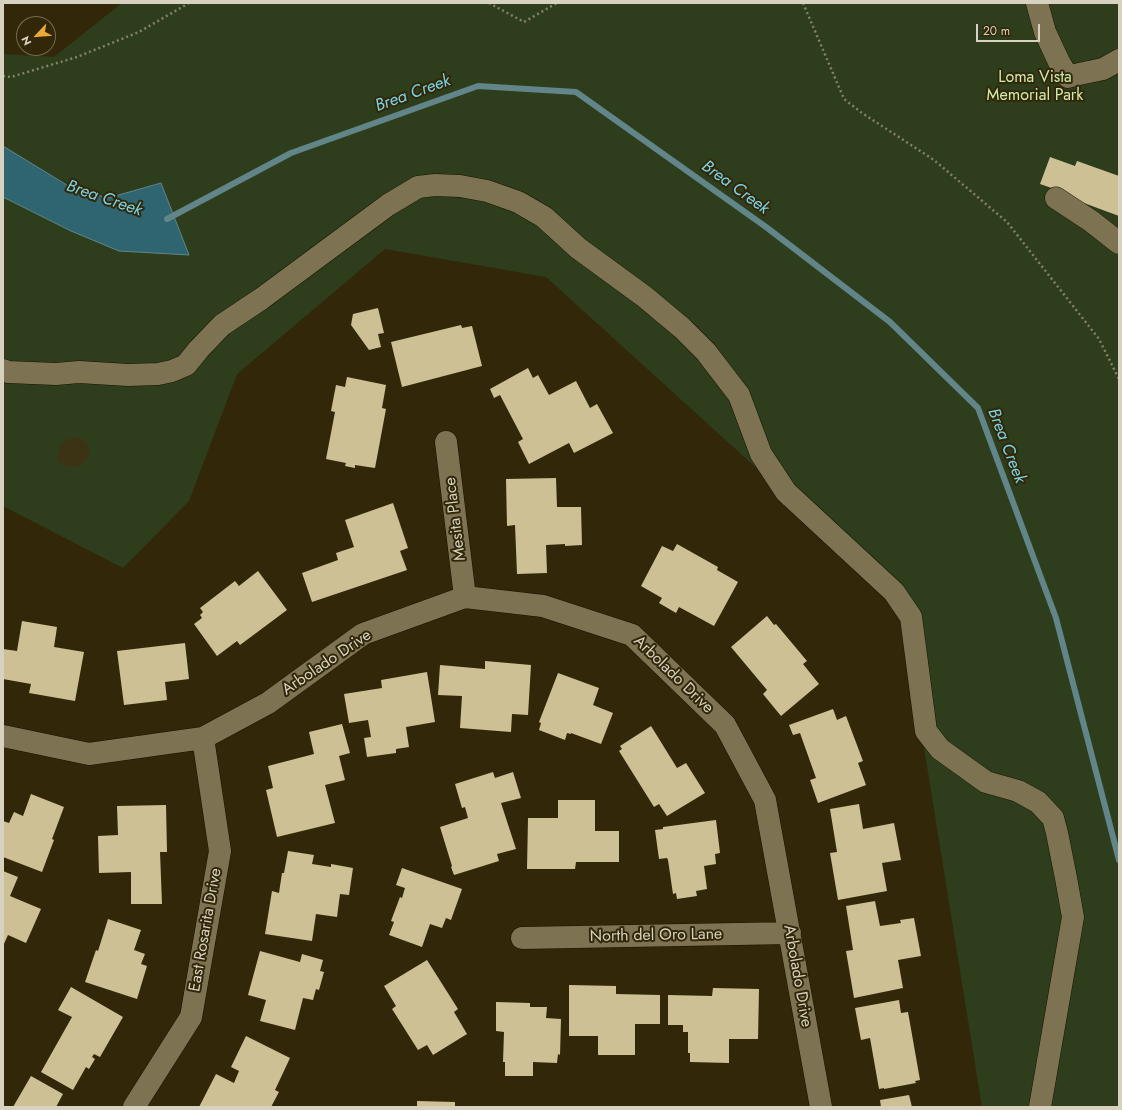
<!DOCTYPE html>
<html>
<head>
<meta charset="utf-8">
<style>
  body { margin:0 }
  #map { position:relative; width:1122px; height:1110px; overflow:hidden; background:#322809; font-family:Jost,sans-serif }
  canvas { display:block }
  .frame { position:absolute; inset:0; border:4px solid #d7d1c0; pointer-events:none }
  .north { position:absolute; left:16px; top:16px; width:40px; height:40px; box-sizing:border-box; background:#322809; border:1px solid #746c52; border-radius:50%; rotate:244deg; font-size:11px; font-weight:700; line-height:16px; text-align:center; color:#d7d1c0 }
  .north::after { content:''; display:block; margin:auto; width:14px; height:18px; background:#eba939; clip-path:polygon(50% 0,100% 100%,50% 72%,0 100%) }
  .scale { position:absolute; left:976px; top:24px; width:64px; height:18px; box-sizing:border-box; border:2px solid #d7d1c0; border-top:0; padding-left:5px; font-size:12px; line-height:14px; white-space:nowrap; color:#d7d1c0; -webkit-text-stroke:3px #322809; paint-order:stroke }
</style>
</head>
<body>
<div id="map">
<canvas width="1122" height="1110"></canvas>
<div class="frame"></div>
<div class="north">N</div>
<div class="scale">20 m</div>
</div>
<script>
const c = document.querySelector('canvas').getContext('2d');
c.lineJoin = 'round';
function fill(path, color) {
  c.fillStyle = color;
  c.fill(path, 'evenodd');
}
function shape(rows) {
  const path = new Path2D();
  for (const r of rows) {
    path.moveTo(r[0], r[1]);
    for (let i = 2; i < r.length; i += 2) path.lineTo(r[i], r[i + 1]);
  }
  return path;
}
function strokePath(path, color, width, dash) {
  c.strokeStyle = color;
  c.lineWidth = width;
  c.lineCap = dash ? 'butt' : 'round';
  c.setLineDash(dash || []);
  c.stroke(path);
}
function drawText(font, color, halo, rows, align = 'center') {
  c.font = font + ' Jost,sans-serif';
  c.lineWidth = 4;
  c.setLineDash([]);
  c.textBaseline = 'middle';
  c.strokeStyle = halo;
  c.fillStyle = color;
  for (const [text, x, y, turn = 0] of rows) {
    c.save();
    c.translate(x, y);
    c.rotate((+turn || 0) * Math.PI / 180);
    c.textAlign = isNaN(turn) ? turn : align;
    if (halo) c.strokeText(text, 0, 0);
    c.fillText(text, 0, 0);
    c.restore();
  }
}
const green = shape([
  [122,3,1119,3,1119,1107,982,1107,903,617,774,484,546,277,385,249,237,374,189,501,123,568,3,506,3,54,54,57]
]);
const sand = shape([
  [74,437,83,439,88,444,89,451,89,454,86,461,81,465,76,467,64,466,60,462,58,459,59,453,61,445,67,440]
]);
const water = shape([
  [3,146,70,187,108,198,161,183,189,255,119,251,71,231,3,197,3,146]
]);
const stream = shape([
  [167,219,291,153,478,86,576,92,766,227,890,322,978,408,1056,618,1119,860]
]);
const building = shape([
  [1050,157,1075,166,1077,161,1119,176,1119,216,1065,196,1066,193,1040,184],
  [378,308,384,333,378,334,381,347,369,350,351,325,353,314],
  [461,325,462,328,472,326,482,366,402,387,391,342],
  [528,368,533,378,538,375,549,395,576,381,590,408,597,404,613,433,574,453,569,443,529,464,518,442,523,439,500,395,494,398,490,389],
  [347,377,386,385,382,408,386,409,375,468,355,465,355,468,345,466,346,463,326,459,335,412,331,411,336,385,345,387],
  [556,478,557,507,581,507,582,545,565,546,565,544,546,545,547,573,517,574,515,525,507,526,506,479],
  [393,503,408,548,400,551,407,570,312,602,302,573,338,560,336,553,354,547,345,520],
  [677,544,718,567,717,570,738,582,714,626,679,607,676,613,659,603,662,598,641,586,662,546,673,551],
  [258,571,287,610,240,645,237,641,217,656,194,624,202,618,200,615,203,612,200,608,235,581,239,586],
  [767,616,774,625,776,624,807,661,803,664,819,684,781,716,763,694,767,690,731,647],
  [22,621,57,627,54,647,84,652,75,701,29,693,31,684,3,679,3,649,17,651],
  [185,643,189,679,165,682,167,700,124,705,117,651],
  [485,661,531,665,528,715,512,714,511,732,460,728,462,696,438,695,440,665,485,669],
  [427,672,435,722,406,727,409,747,396,749,396,753,367,757,364,738,371,737,368,720,349,723,344,694,382,688,381,680],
  [558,673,599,688,593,705,613,713,601,744,571,733,571,734,567,733,565,740,539,730,541,723,539,722],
  [833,709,837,720,846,716,863,761,858,763,866,785,818,803,810,780,816,778,800,733,793,735,789,725],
  [342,724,350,753,339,756,345,780,325,785,335,823,277,837,266,790,273,788,268,766,314,754,309,732],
  [651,726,677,768,686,763,705,793,667,816,659,804,654,807,619,751,622,749,620,746],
  [493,772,495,778,513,772,521,798,501,803,516,849,497,854,499,861,454,875,451,867,452,866,440,827,468,818,465,807,462,808,455,784],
  [31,794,64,807,52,839,54,840,42,872,3,857,3,821,9,823,14,812,23,816],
  [558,800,595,800,595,831,619,831,619,862,576,862,575,869,527,869,528,818,558,818],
  [859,804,863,829,894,823,901,860,882,863,887,891,838,900,830,853,837,852,830,809],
  [166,805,167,852,160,852,162,904,131,904,131,872,99,873,98,836,118,835,117,806],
  [716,820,720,853,715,854,716,864,704,866,707,889,696,891,697,896,677,899,676,893,673,894,668,860,667,858,659,859,655,830,663,829,663,827],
  [288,851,314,855,312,864,331,867,331,864,353,868,349,895,340,894,337,917,316,914,312,941,265,934,272,891,279,893,282,873,284,873],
  [402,868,462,889,451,920,446,918,442,928,430,924,422,947,389,935,394,922,391,921,400,897,402,898,405,888,396,885],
  [3,871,18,877,10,896,41,909,26,943,8,935,3,946],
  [875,901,880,926,901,923,900,920,914,918,921,956,898,960,903,988,854,998,846,951,853,950,846,906],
  [108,919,141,930,134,950,145,954,141,964,147,966,137,999,85,982,96,950,98,951],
  [260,951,300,962,302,954,323,960,320,971,324,972,319,990,316,989,313,1000,303,998,295,1030,260,1021,266,1000,248,995],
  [427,960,458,1009,454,1012,467,1034,433,1055,427,1045,418,1050,392,1009,396,1006,384,986],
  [569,985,616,986,616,994,660,995,660,1024,635,1024,635,1055,598,1055,598,1036,569,1036],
  [71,987,123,1017,100,1057,94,1054,92,1057,95,1059,89,1069,86,1067,73,1090,41,1072,72,1017,58,1010],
  [713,988,759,989,758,1039,729,1039,729,1063,690,1062,690,1053,688,1053,688,1032,683,1032,683,1025,668,1025,668,995,712,996],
  [899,1000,901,1013,908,1012,920,1080,915,1081,916,1083,884,1089,884,1088,879,1089,870,1038,861,1040,855,1008],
  [496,1002,530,1003,530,1007,547,1007,546,1018,561,1019,560,1055,558,1054,557,1063,533,1062,533,1076,505,1076,505,1062,503,1062,504,1032,496,1031],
  [246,1036,290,1058,275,1090,279,1092,271,1107,264,1107,261,1106,261,1107,199,1107,216,1074,234,1083,239,1071,231,1067],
  [31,1076,63,1094,56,1107,13,1107],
  [909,1095,912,1107,881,1107,880,1100],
  [417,1101,455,1102,455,1107,417,1107]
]);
const path = shape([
  [489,3,524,22,557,3],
  [803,3,844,99,862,113,934,160,1007,222,1099,339,1119,379],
  [3,76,11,77,77,57,139,32,189,3]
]);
const minor = shape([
  [1037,3,1045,32,1059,62,1068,77,1079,74,1103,69,1119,60],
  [1056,198,1091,221,1119,243],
  [3,370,8,372,56,374,79,372,128,375,158,374,172,371,186,365,199,349,222,325,261,299,388,205,418,187,435,185,460,186,487,191,518,202,544,217,578,248,645,297,682,328,706,352,739,395,761,454,786,492,894,592,911,617,926,731,940,749,986,782,1018,791,1038,802,1053,818,1057,833,1066,878,1073,917,1040,1107],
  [446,442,465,597],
  [3,736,89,754,203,738,268,703,363,634,465,597,543,606,632,635,725,725,765,800,821,1107],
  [522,938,790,933],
  [134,1107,191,1017,220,851,203,738]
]);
const parkNames = [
  ["Loma Vista",1035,78],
  ["Memorial Park",1035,96]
];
const streetNames = [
  ["Mesita Place",456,519,-97],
  ["Arbolado Drive",327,663,-34],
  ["Arbolado Drive",673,675,44],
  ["East Rosarita Drive",206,930,-80],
  ["North del Oro Lane",656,936,-1],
  ["Arbolado Drive",797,976,80]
];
const waterNames = [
  ["Brea Creek",413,94,-20],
  ["Brea Creek",735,188,36],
  ["Brea Creek",104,199,19],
  ["Brea Creek",1006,446,69]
];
fill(green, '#2e3e1c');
fill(sand, '#3c3314');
fill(water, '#2f6570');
strokePath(water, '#618588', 1);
strokePath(stream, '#618588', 6);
fill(building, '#cec095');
strokePath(minor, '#181100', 23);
strokePath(path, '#877f68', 2.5, [2, 3]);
strokePath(minor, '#7d7252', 22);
drawText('16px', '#ceedae', '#322809', parkNames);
drawText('16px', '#d7d1c0', '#322809', streetNames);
drawText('italic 17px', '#79d2e6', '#322809', waterNames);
</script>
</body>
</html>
